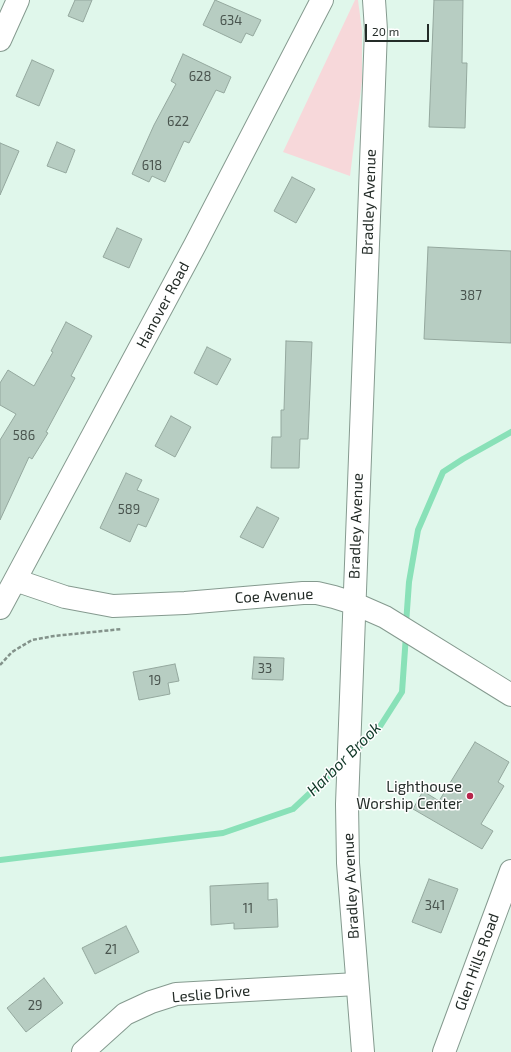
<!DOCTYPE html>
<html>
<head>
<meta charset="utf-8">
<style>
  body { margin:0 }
  #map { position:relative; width:511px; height:1052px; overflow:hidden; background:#e0f7eb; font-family:"Exo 2",sans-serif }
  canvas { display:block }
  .scale { position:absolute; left:365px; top:24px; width:64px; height:18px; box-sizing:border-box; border:2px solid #242c28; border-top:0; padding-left:5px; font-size:12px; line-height:14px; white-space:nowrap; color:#242c28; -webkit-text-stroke:3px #fff; paint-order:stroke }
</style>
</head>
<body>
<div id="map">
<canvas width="511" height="1052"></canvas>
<div class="scale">20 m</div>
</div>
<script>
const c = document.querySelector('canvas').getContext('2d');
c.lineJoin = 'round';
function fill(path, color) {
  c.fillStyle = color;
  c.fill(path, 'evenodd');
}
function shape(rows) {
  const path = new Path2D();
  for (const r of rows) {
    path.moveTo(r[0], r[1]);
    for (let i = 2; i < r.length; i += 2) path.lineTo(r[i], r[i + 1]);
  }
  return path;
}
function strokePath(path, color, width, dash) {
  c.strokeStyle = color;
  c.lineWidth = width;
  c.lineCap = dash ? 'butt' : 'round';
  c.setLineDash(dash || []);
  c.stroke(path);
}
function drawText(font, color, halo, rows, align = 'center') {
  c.font = font + ' "Exo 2",sans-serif';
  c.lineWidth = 3;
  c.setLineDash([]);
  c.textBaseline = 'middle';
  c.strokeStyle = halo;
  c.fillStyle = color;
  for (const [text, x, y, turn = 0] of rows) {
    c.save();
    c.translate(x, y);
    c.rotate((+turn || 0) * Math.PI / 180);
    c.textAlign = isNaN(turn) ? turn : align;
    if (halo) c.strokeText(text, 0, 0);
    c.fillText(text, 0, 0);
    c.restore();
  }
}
const green = shape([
  [355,0,358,0,362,31,362,81,350,176,283,152]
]);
const stream = shape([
  [406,624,409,582,418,530,443,472,463,459,511,432],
  [355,751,379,728,402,692,406,635],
  [0,860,223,833,293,809,342,763]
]);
const building = shape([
  [75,0,92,0,83,22,68,16,75,0],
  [215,0,261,20,253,36,246,33,241,43,203,25,215,0],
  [434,0,463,0,462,63,467,63,465,128,429,127,434,0],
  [183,54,231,77,224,93,216,90,189,143,184,141,165,182,152,176,149,182,132,174,154,125,176,84,171,81,183,54],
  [32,60,54,70,39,106,16,96,32,60],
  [57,142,75,150,66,173,47,166,57,142],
  [0,143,19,151,0,195,0,143],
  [292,177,315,189,296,223,274,211,292,177],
  [117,228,142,239,129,268,103,257,117,228],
  [428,247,511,251,511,343,424,339,428,247],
  [66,322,92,336,71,376,75,378,46,432,48,433,32,459,29,457,0,520,0,440,16,414,0,405,0,383,8,370,34,386,53,352,51,351,66,322],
  [286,341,312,342,308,439,300,439,299,468,271,468,272,437,281,437,281,410,284,410,286,341],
  [207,347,231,359,217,385,194,373,207,347],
  [171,416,191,427,175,457,155,446,171,416],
  [126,473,142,480,137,490,159,499,146,527,138,524,130,542,100,528,126,473],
  [257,507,279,518,263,548,240,537,257,507],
  [254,657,284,658,283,680,252,679,254,657],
  [175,664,179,681,168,683,170,694,139,700,133,672,175,664],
  [475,742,509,762,498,782,504,786,481,824,493,831,482,849,413,809,423,791,439,801,475,742],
  [429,879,458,889,441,933,412,922,429,879],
  [268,883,268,900,277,899,278,927,234,929,234,923,211,925,210,886,268,883],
  [126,926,139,952,95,974,82,948,126,926],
  [44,978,63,1003,26,1032,7,1008,44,978]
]);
const path = shape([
  [0,665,12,652,32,640,54,636,122,629]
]);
const street = shape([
  [0,40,18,0],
  [83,1052,125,1014,151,1002,176,994,357,984],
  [444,1052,511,871]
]);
const secondary = shape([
  [15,580,65,597,113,606,185,603,303,593,317,593,334,597,353,603,385,617,511,695],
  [0,608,195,245,322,0],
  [363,1052,348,863,347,804,376,30,374,0]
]);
const markers = [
  [470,796,4,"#b6254b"]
];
const numberNames = [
  ["634",231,21],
  ["628",200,77],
  ["622",178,122],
  ["618",152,166],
  ["387",471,296],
  ["586",24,436],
  ["589",129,510],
  ["33",265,669],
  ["19",155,681],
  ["341",435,906],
  ["11",248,909],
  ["21",111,950],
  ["29",35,1006]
];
const streetNames = [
  ["Bradley Avenue",369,202,-88],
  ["Hanover Road",163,305,-62],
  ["Bradley Avenue",356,526,-88],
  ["Coe Avenue",274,596,-3],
  ["Bradley Avenue",351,886,-93],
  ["Glen Hills Road",477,962,-70],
  ["Leslie Drive",211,994,-5]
];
const poiNames = [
  ["Lighthouse",462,787],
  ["Worship Center",462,804]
];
const waterNames = [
  ["Harbor Brook",344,759,-45]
];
fill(green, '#f7d8da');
strokePath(stream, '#89e1b8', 6);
fill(building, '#b7cdc2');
strokePath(building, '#94a89e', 1);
strokePath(street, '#859a8f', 24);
strokePath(secondary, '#859a8f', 24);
strokePath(path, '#83928a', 2.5, [4, 2]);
strokePath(street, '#fff', 22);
strokePath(secondary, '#fff', 22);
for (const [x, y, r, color] of markers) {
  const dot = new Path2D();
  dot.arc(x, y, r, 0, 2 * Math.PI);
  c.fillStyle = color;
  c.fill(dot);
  strokePath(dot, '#fff', 1.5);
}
drawText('13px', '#49544e', null, numberNames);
drawText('15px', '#242c28', '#fff', streetNames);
drawText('15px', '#242c28', '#fff', poiNames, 'right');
drawText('italic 16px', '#103727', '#fff', waterNames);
</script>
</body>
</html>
